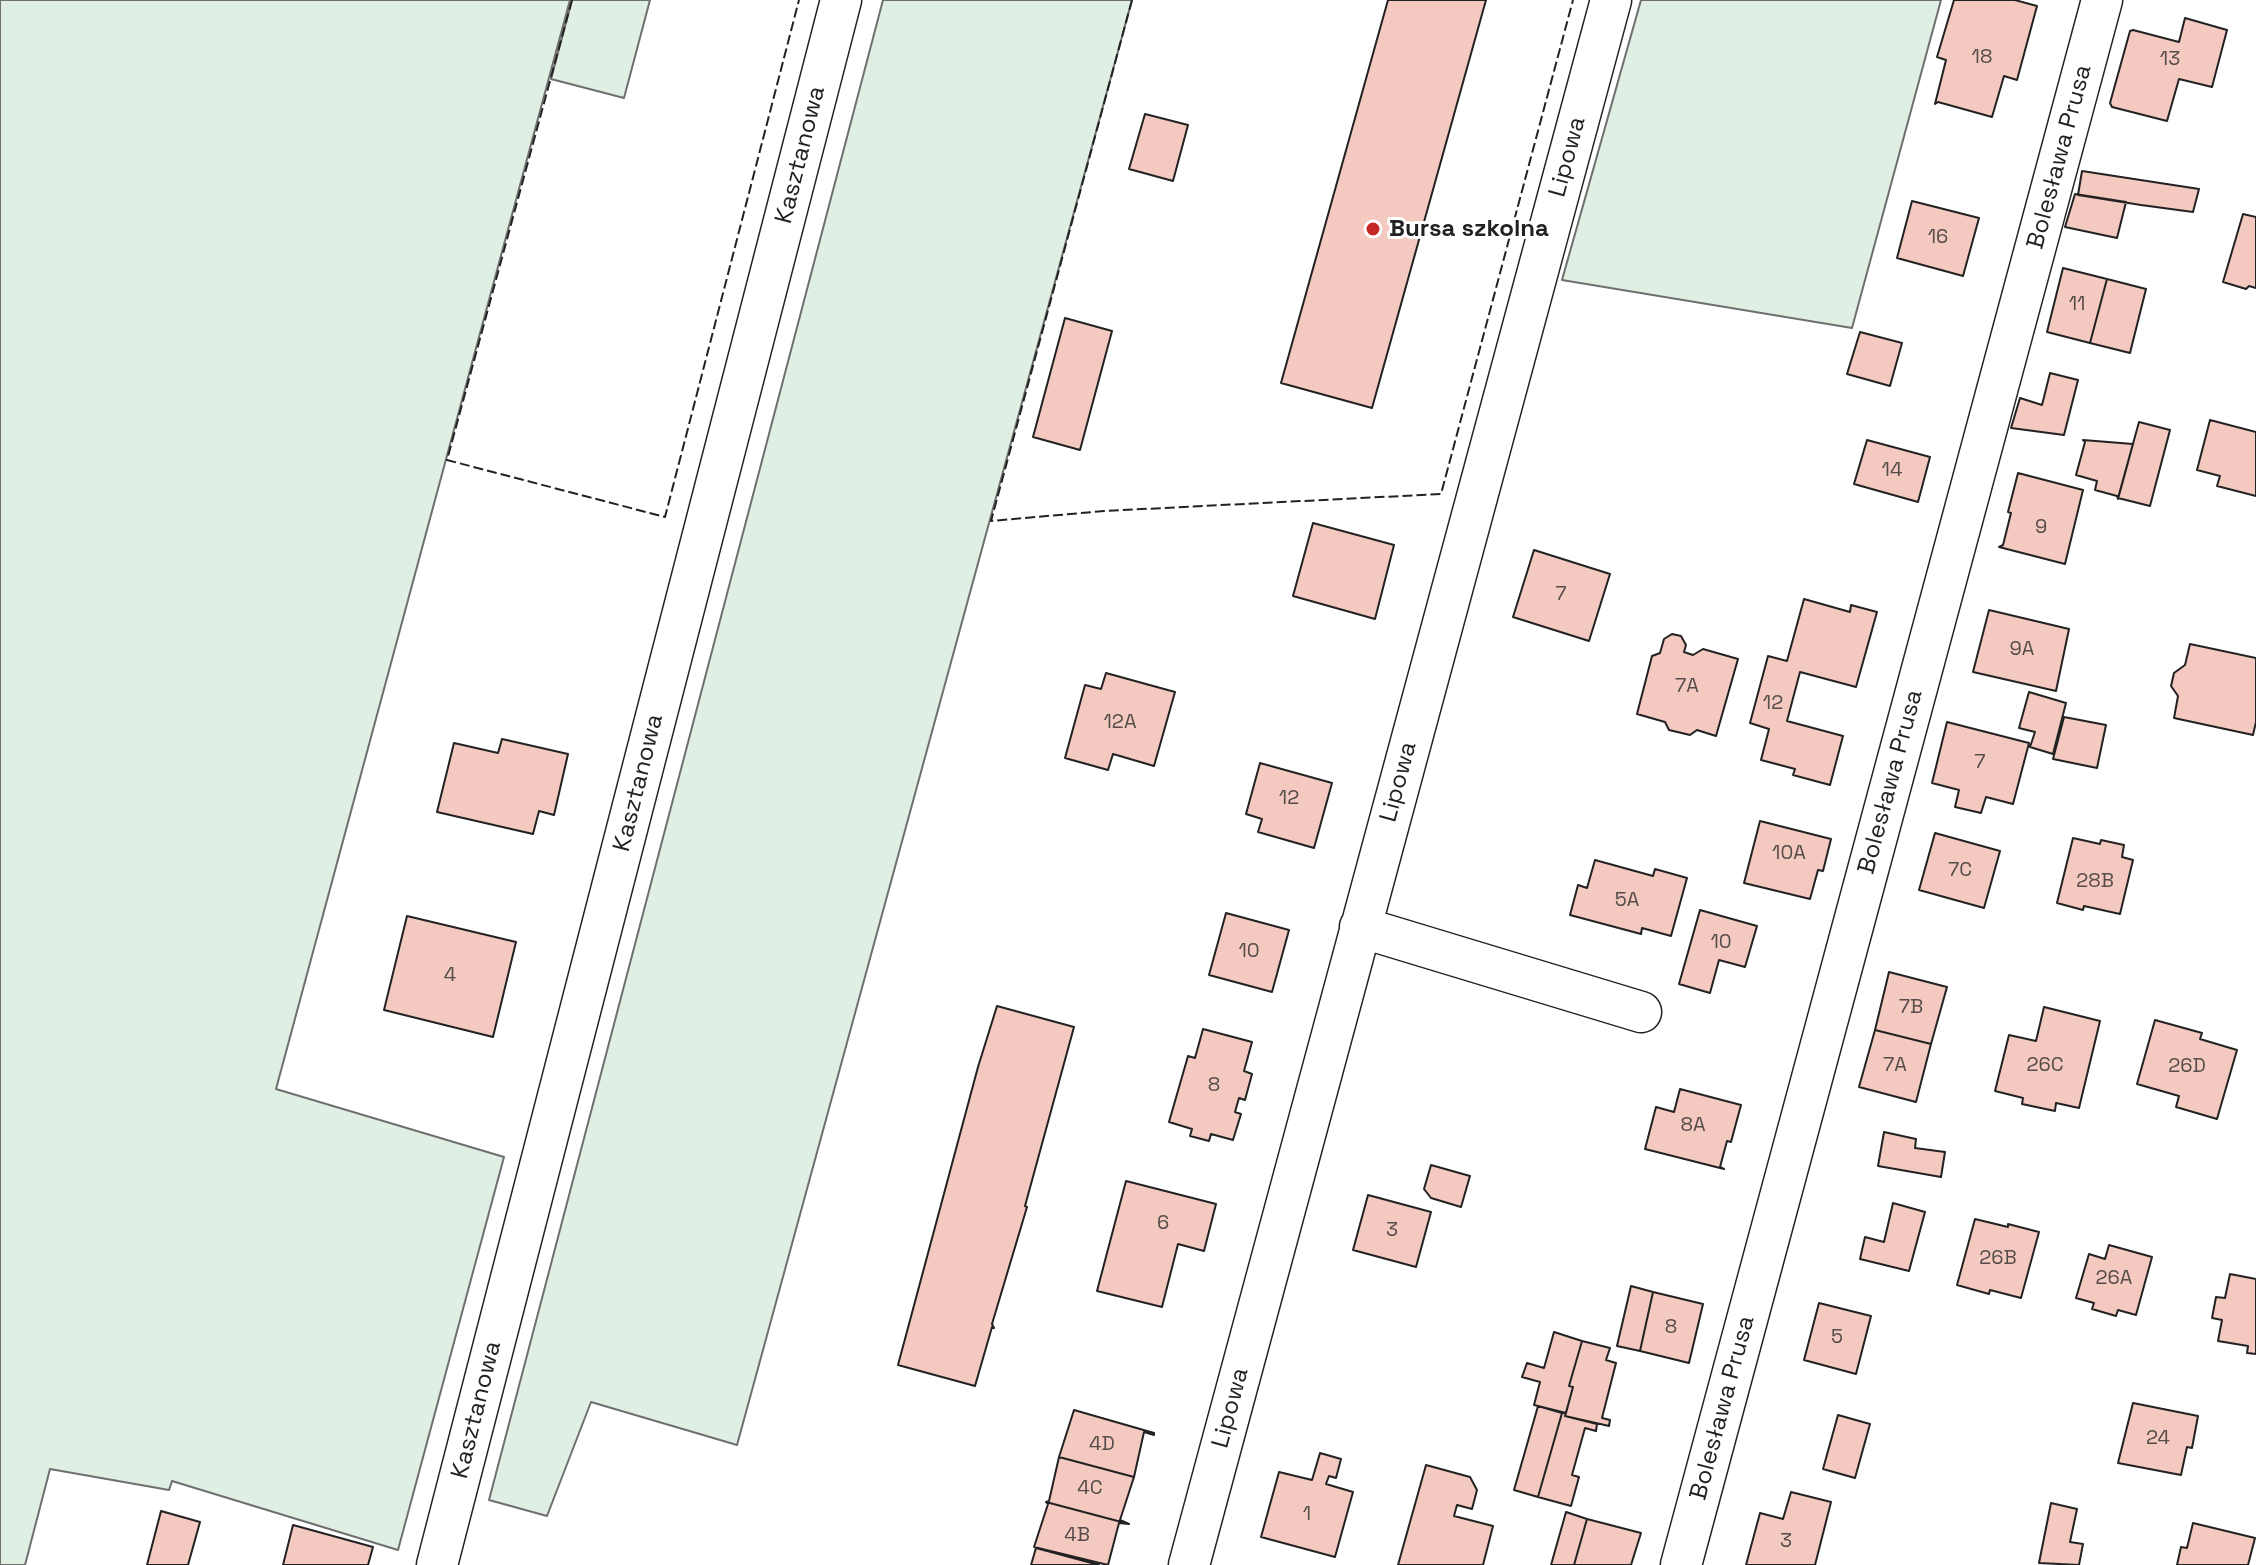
<!DOCTYPE html>
<html>
<head>
<meta charset="utf-8">
<style>
  body { margin:0 }
  canvas { display:block; background:#fff }
</style>
</head>
<body>
<canvas width="2256" height="1565"></canvas>
<script>
const c = document.querySelector('canvas').getContext('2d');
c.lineJoin = 'round';
function fill(path, color) {
  c.fillStyle = color;
  c.fill(path, 'evenodd');
}
function shape(rows) {
  const path = new Path2D();
  for (const r of rows) {
    path.moveTo(r[0], r[1]);
    for (let i = 2; i < r.length; i += 2) path.lineTo(r[i], r[i + 1]);
  }
  return path;
}
function strokePath(path, color, width, dash) {
  c.strokeStyle = color;
  c.lineWidth = width;
  c.lineCap = dash ? 'butt' : 'round';
  c.setLineDash(dash || []);
  c.stroke(path);
}
function drawText(font, color, halo, rows, align = 'center') {
  c.font = font + ' "Space Grotesk",sans-serif';
  c.lineWidth = 6;
  c.setLineDash([]);
  c.textBaseline = 'middle';
  c.strokeStyle = halo;
  c.fillStyle = color;
  for (const [text, x, y, turn = 0] of rows) {
    c.save();
    c.translate(x, y);
    c.rotate((+turn || 0) * Math.PI / 180);
    c.textAlign = isNaN(turn) ? turn : align;
    if (halo) c.strokeText(text, 0, 0);
    c.fillText(text, 0, 0);
    c.restore();
  }
}
const green = shape([
  [0,0,570,0,276,1089,504,1157,398,1550,172,1481,169,1490,50,1469,25,1565,0,1565,0,0],
  [572,0,650,0,624,98,551,79,572,0],
  [883,0,1132,0,737,1445,591,1402,547,1516,489,1500,883,0],
  [1641,0,1941,0,1852,328,1562,280,1641,0]
]);
const building = shape([
  [1388,0,1486,0,1372,408,1281,383,1388,0],
  [1954,0,2015,0,2037,6,2017,80,2004,76,1992,117,1938,102,1935,104,1946,60,1937,57,1954,0],
  [2185,18,2227,30,2212,87,2179,79,2167,121,2112,107,2110,103,2130,31,2133,30,2179,42,2185,18],
  [1145,114,1188,125,1173,181,1129,169,1145,114],
  [2082,171,2199,189,2193,212,2141,205,2078,195,2082,171],
  [2075,194,2126,202,2117,238,2065,227,2075,194],
  [1912,201,1979,218,1963,276,1897,258,1912,201],
  [2243,214,2256,217,2256,288,2249,286,2246,289,2223,282,2243,214],
  [2063,268,2107,279,2090,343,2047,332,2063,268],
  [2107,279,2146,289,2130,353,2090,343,2107,279],
  [1065,318,1112,331,1080,450,1033,437,1065,318],
  [1860,332,1902,343,1890,386,1847,374,1860,332],
  [2050,373,2078,380,2064,435,2011,428,2020,398,2042,405,2050,373],
  [2210,420,2256,432,2256,496,2217,486,2220,476,2197,470,2210,420],
  [2139,422,2170,430,2150,506,2118,498,2139,422],
  [1867,440,1930,457,1918,502,1854,484,1867,440],
  [2083,440,2133,444,2118,499,2117,496,2095,490,2097,481,2076,475,2085,442,2083,440],
  [2018,473,2083,490,2065,564,1999,547,2003,545,2011,513,2008,512,2018,473],
  [1313,523,1394,545,1375,619,1293,596,1313,523],
  [1534,550,1610,574,1589,641,1513,617,1534,550],
  [1804,599,1850,612,1851,605,1877,612,1856,687,1800,672,1787,721,1843,736,1830,785,1793,775,1795,769,1761,760,1769,729,1750,723,1768,656,1787,661,1804,599],
  [1989,610,2069,629,2056,691,1973,672,1989,610],
  [1672,634,1681,636,1686,645,1684,652,1693,655,1703,649,1738,659,1716,736,1697,730,1690,735,1669,730,1665,722,1637,714,1652,656,1660,653,1664,639,1672,634],
  [2190,644,2256,658,2256,722,2253,735,2174,718,2178,696,2171,686,2174,673,2185,665,2190,644],
  [1106,673,1175,692,1154,766,1113,754,1108,770,1065,758,1085,685,1101,689,1106,673],
  [2029,692,2066,703,2053,754,2030,747,2035,732,2019,728,2029,692],
  [2064,717,2106,725,2097,768,2053,759,2064,717],
  [1947,722,2029,743,2013,804,1986,797,1981,813,1955,807,1959,790,1932,783,1947,722],
  [502,739,568,754,554,815,539,811,533,834,437,812,454,743,498,753,502,739],
  [1260,763,1332,783,1314,848,1258,832,1262,819,1246,814,1260,763],
  [1760,821,1831,839,1823,871,1818,870,1810,899,1744,883,1760,821],
  [1935,833,2000,851,1984,908,1919,890,1935,833],
  [2073,838,2100,844,2101,840,2124,845,2122,857,2133,860,2120,914,2084,906,2083,910,2057,903,2073,838],
  [1595,860,1653,876,1655,869,1687,878,1671,936,1642,928,1641,934,1570,915,1578,885,1587,888,1595,860],
  [1700,910,1757,926,1745,967,1719,960,1710,993,1679,984,1700,910],
  [1226,913,1289,930,1272,992,1209,975,1226,913],
  [407,916,516,942,493,1037,384,1010,407,916],
  [1889,972,1947,987,1931,1044,1875,1030,1889,972],
  [997,1006,1074,1027,1025,1206,1027,1207,992,1324,994,1328,992,1327,975,1386,898,1365,978,1067,997,1006],
  [2044,1007,2100,1021,2079,1108,2056,1103,2055,1111,2022,1104,2023,1098,1995,1091,2009,1035,2036,1041,2044,1007],
  [2155,1020,2202,1033,2200,1039,2237,1050,2217,1119,2176,1107,2179,1096,2137,1084,2155,1020],
  [1203,1029,1252,1042,1244,1071,1252,1074,1245,1100,1239,1098,1235,1112,1241,1114,1233,1140,1211,1134,1209,1141,1190,1136,1192,1129,1169,1122,1188,1056,1195,1058,1203,1029],
  [1875,1030,1931,1044,1916,1102,1859,1087,1875,1030],
  [1680,1089,1741,1105,1731,1142,1727,1141,1720,1167,1724,1169,1645,1149,1656,1107,1674,1112,1680,1089],
  [1884,1132,1916,1139,1915,1148,1945,1152,1941,1177,1878,1166,1884,1132],
  [1431,1165,1470,1176,1461,1207,1431,1198,1424,1189,1431,1165],
  [1126,1181,1216,1204,1204,1251,1178,1244,1162,1307,1097,1291,1126,1181],
  [1368,1195,1431,1212,1416,1267,1353,1250,1368,1195],
  [1893,1203,1925,1212,1909,1271,1860,1259,1865,1237,1884,1242,1893,1203],
  [1975,1219,2008,1227,2008,1224,2039,1232,2021,1298,1990,1290,1989,1294,1957,1285,1975,1219],
  [2109,1245,2152,1257,2136,1315,2118,1310,2116,1316,2092,1309,2094,1303,2076,1298,2089,1254,2105,1259,2109,1245],
  [2230,1274,2256,1279,2256,1354,2247,1353,2248,1346,2218,1341,2222,1320,2212,1318,2216,1297,2225,1298,2230,1274],
  [1631,1286,1653,1292,1640,1351,1617,1346,1631,1286],
  [1653,1292,1703,1304,1689,1363,1640,1351,1653,1292],
  [1819,1303,1871,1316,1856,1374,1804,1360,1819,1303],
  [1554,1332,1582,1341,1569,1386,1573,1387,1566,1413,1534,1405,1540,1382,1522,1377,1527,1363,1544,1368,1554,1332],
  [1582,1341,1610,1348,1606,1360,1616,1363,1602,1418,1610,1420,1609,1426,1565,1416,1573,1387,1569,1386,1582,1341],
  [2133,1403,2198,1416,2192,1448,2187,1447,2181,1475,2118,1463,2133,1403],
  [1538,1406,1562,1413,1538,1497,1514,1490,1538,1406],
  [1074,1410,1154,1433,1154,1435,1144,1432,1134,1477,1059,1457,1074,1410],
  [1562,1413,1566,1413,1565,1416,1597,1424,1596,1431,1585,1428,1572,1475,1579,1477,1571,1506,1538,1497,1562,1413],
  [1838,1415,1870,1424,1855,1478,1823,1469,1838,1415],
  [1320,1453,1341,1459,1336,1478,1329,1476,1326,1484,1353,1492,1335,1557,1261,1537,1279,1472,1312,1480,1320,1453],
  [1059,1457,1134,1477,1120,1520,1129,1524,1046,1502,1049,1501,1059,1457],
  [1426,1465,1470,1477,1477,1490,1472,1509,1457,1505,1454,1516,1493,1526,1483,1565,1398,1565,1426,1465],
  [1791,1492,1831,1502,1815,1565,1746,1565,1760,1513,1783,1519,1791,1492],
  [1046,1502,1129,1524,1119,1523,1108,1565,1034,1547,1048,1504,1046,1502],
  [2051,1503,2077,1509,2070,1542,2083,1544,2079,1565,2039,1563,2051,1503],
  [161,1511,200,1522,188,1565,147,1565,161,1511],
  [1566,1512,1587,1519,1574,1565,1551,1565,1566,1512],
  [1587,1519,1641,1533,1631,1565,1574,1565,1587,1519],
  [2193,1523,2255,1538,2248,1565,2177,1565,2181,1547,2187,1548,2193,1523],
  [293,1525,373,1547,368,1565,283,1565,293,1525],
  [1036,1548,1099,1565,1031,1565,1036,1548]
]);
const minor = shape([
  [1360,927,1641,1012],
  [437,1565,841,0],
  [1189,1565,1611,0],
  [1681,1565,2102,0]
]);
const fence = shape([
  [572,0,447,460,665,517,799,0],
  [1132,0,991,521,1104,511,1441,494,1573,0]
]);
const markers = [
  [1373,229,8,"#c62828"]
];
const numberNames = [
  ["18",1982,58],
  ["13",2170,60],
  ["16",1938,238],
  ["11",2077,305],
  ["14",1892,471],
  ["9",2041,528],
  ["7",1561,595],
  ["9A",2022,650],
  ["7A",1687,687],
  ["12",1773,704],
  ["12A",1120,723],
  ["7",1980,763],
  ["12",1289,799],
  ["10A",1789,854],
  ["7C",1960,871],
  ["28B",2095,882],
  ["5A",1627,901],
  ["10",1721,943],
  ["10",1249,952],
  ["4",450,976],
  ["7B",1911,1008],
  ["7A",1895,1066],
  ["26C",2045,1066],
  ["26D",2187,1067],
  ["8",1214,1086],
  ["8A",1693,1126],
  ["6",1163,1224],
  ["3",1392,1231],
  ["26B",1998,1259],
  ["26A",2114,1279],
  ["8",1671,1328],
  ["5",1837,1338],
  ["24",2158,1439],
  ["4D",1102,1445],
  ["4C",1090,1489],
  ["1",1307,1515],
  ["4B",1077,1536],
  ["3",1786,1542]
];
const streetNames = [
  ["Kasztanowa",801,155,-76],
  ["Lipowa",1568,157,-75],
  ["Bolesława Prusa",2060,157,-75],
  ["Lipowa",1399,782,-75],
  ["Bolesława Prusa",1891,782,-75],
  ["Kasztanowa",639,783,-76],
  ["Lipowa",1231,1408,-75],
  ["Bolesława Prusa",1723,1408,-75],
  ["Kasztanowa",477,1410,-76]
];
const poiNames = [
  ["Bursa szkolna",1389,229]
];
fill(green, '#e0efe3');
strokePath(green, '#6f6f6f', 2);
fill(building, '#f3c9c0');
strokePath(building, '#222', 2);
strokePath(minor, '#222', 43);
strokePath(minor, '#fff', 40);
strokePath(fence, '#222', 2, [10, 4]);
for (const [x, y, r, color] of markers) {
  const dot = new Path2D();
  dot.arc(x, y, r, 0, 2 * Math.PI);
  c.fillStyle = color;
  c.fill(dot);
  strokePath(dot, '#fff', 3);
}
drawText('20px', '#564c4a', null, numberNames);
drawText('24px', '#222', '#fff', streetNames);
drawText('bold 24px', '#222', '#fff', poiNames, 'left');
</script>
</body>
</html>
